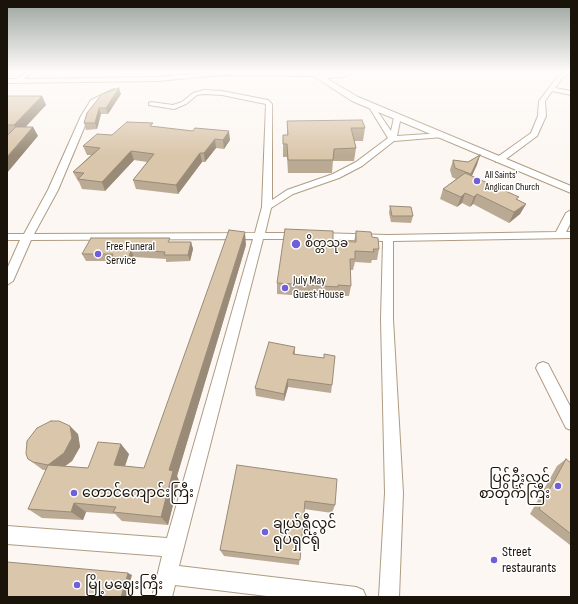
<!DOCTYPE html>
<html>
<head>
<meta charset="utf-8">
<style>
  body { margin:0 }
  #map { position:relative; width:578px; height:604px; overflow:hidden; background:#fcf7f2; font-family:"Sofia Sans Condensed",sans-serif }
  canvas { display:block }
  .frame { position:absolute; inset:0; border:8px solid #1a1309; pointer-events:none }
</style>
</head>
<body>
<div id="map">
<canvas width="578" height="604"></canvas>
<div class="frame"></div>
</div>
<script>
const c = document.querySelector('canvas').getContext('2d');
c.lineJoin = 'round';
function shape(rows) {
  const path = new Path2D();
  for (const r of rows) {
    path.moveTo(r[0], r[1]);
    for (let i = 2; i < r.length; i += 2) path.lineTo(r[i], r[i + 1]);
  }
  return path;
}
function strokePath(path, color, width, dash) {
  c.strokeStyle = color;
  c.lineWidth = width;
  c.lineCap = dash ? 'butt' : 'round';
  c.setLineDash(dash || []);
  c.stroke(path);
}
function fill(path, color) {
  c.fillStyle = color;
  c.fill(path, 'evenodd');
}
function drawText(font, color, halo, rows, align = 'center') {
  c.font = font + ' "Sofia Sans Condensed","Noto Sans Myanmar",sans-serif';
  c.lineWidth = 3;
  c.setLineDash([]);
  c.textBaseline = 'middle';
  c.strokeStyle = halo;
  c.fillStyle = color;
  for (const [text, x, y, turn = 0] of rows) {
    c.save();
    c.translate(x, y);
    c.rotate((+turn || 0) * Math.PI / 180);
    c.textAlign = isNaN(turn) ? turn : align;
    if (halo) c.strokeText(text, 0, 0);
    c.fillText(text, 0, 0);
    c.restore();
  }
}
const minor = shape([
  [28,71,34,71,24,79,158,77,222,71,314,72,317,74,314,76,222,75,158,81,7,83,7,79,16,79,28,71],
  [566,71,571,71,571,73,562,78,555,88,571,91,571,95,552,91,545,101,546,116,537,136,502,162,496,162,496,158,531,133,538,116,539,101,558,76,566,71],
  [114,89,117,91,116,92,97,101,89,116,58,190,34,234,255,233,262,207,266,104,222,95,204,94,197,95,186,104,174,109,149,105,149,103,151,102,173,105,182,102,193,93,204,90,222,91,268,100,272,104,272,200,287,190,333,174,356,162,388,138,369,107,370,106,374,106,391,131,394,118,401,116,397,136,443,133,447,135,443,137,394,141,362,166,339,178,293,194,271,208,265,233,300,233,305,236,300,239,263,239,179,566,356,587,363,590,366,597,275,597,175,585,172,597,152,597,162,556,7,544,7,526,167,538,253,239,31,240,13,281,7,285,7,269,20,240,7,240,7,234,24,234,48,190,81,116,91,100,114,89],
  [571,210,571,222,566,232,571,232,571,238,393,241,393,319,403,493,399,597,379,597,385,493,381,319,383,241,318,239,313,236,318,233,388,235,556,232,566,213,571,210],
  [543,362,548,364,571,408,571,430,566,428,536,368,538,364,543,362]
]);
const tertiary = shape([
  [306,71,315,71,320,74,356,71,343,77,326,78,358,97,571,186,571,193,352,101,306,71]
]);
const wall = shape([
  [121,94,108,114,101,114,97,129,86,130,84,123,87,113],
  [7,96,42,96,46,105,25,127,33,127,38,136,7,134],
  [287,121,365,128,363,141,354,141,356,148,354,161,333,161,332,173,288,173,287,157,283,157,283,135,287,135],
  [154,127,230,140,224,149,216,148,205,162,202,162,178,194,136,189,133,180,147,162,134,160,105,191,82,189,79,182,78,181,73,172,91,155,87,155,83,146,112,135],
  [480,155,472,176,526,204,520,214,509,223,473,204,470,207,462,203,457,207,440,199,443,189,456,179,452,177,450,170,453,160,468,162],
  [390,206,413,216,411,223,391,222,389,213],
  [356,231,372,237,379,249,377,260,372,260,371,263,355,262,353,270,350,270,351,286,349,296,337,296,337,298,277,294,277,283,354,242],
  [171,242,191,242,193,249,190,261,166,262,166,259,134,257,131,264,115,264,114,261,86,261,82,254],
  [246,245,177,476,179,481,168,525,122,521,115,514,86,512,83,520,42,518,28,509,46,470,43,470,28,459,78,434,80,447,72,461,65,466,88,468,129,454,125,466,144,468],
  [295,347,295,354,332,385,331,393,288,387,284,401,256,396,255,388],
  [566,459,571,463,571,545,570,545,530,514,557,466],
  [237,465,335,505,332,513,304,509,299,565,224,556,220,550]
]);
const shadedWall = shape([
  [119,88,121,94,108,114,106,108],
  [42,96,46,105,19,134,14,125],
  [99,108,101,114,97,129,95,123],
  [33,127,38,136,7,173,7,157],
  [229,131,230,140,224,149,223,140],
  [215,139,216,148,205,162,204,153],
  [131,151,134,160,105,191,102,182],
  [200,153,202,162,178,194,176,185],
  [480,155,477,165,468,184,471,174],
  [465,193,462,203,457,207,461,197],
  [477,194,473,204,470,207,474,197],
  [526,204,520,214,509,223,514,212],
  [245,232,246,245,177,476,179,481,168,525,161,517,169,470],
  [191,242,193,249,190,261,188,255],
  [131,250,134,257,131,264,129,257],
  [288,379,288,387,284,401,284,394],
  [70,426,78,434,80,447,72,461,57,472,48,465],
  [121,444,129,454,122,475,114,465],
  [74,503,86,512,83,520,71,512],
  [128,573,132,575,126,597,121,597]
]);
const building = shape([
  [119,88,106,108,99,108,95,123,84,123,87,113,102,94,119,88],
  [7,96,42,96,14,125,7,125,7,96],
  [362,120,365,128,351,128,356,148,334,149,333,160,288,160,287,144,283,144,283,135,288,135,287,121,362,120],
  [127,122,153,123,150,126,193,131,195,128,229,131,223,140,215,139,204,153,200,153,176,185,133,180,154,154,131,151,102,182,78,179,84,173,73,172,100,148,83,146,97,134,112,135,127,122],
  [16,127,33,127,7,157,7,136,16,127],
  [480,155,471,174,455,168,453,160,468,162,480,155],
  [465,173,519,197,516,199,526,204,514,212,477,194,474,197,465,193,461,197,443,189,465,173],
  [390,206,411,207,413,216,392,216,390,206],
  [285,229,333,231,333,241,356,242,356,231,371,232,372,237,378,238,379,249,373,249,374,252,355,251,355,259,350,259,351,286,338,285,338,287,277,283,285,229],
  [229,230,245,232,169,470,173,471,161,517,113,512,116,507,74,503,71,512,28,509,48,465,88,468,98,442,121,444,114,465,144,468,229,230],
  [91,238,170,238,168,242,191,242,188,255,164,255,165,252,131,250,129,257,112,257,113,254,82,254,91,238],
  [269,342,295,347,293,354,324,358,324,354,335,356,332,385,288,379,284,394,255,388,269,342],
  [51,421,59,421,70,426,72,438,64,453,48,465,33,462,28,459,26,454,27,441,37,428,51,421],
  [566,459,571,463,571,534,539,509,566,459],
  [237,465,337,479,335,505,305,501,300,560,220,550,237,465],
  [7,562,128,573,121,597,7,597,7,562]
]);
const markers = [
  [477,181,4,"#6f5fd9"],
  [296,244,5,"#6f5fd9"],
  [98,254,4,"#6f5fd9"],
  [285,288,4,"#6f5fd9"],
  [558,486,4,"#6f5fd9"],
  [74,493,4,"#6f5fd9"],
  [265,532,4,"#6f5fd9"],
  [494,560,4,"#6f5fd9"],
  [77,585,4,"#6f5fd9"]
];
const farPoinames = [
  ["All Saints'",485,175],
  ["Anglican Church",485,187]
];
const poiNames = [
  ["စိတ္တသုခ",305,244],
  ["Free Funeral",106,247],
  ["Service",106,261],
  ["July May",293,281],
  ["Guest House",293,295]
];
const nearPoinames = [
  ["ပြင်ဦးလွင်",550,478,"right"],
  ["စာတိုက်ကြီး",550,494,"right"],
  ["တောင်ကျောင်းကြီး",82,493],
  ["ချယ်ရီလွင်",273,524],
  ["ရုပ်ရှင်ရုံ",273,540],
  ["Street",502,552],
  ["restaurants",502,568],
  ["မြို့မဈေးကြီး",85,585]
];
strokePath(minor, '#af9c82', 2);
strokePath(tertiary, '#af9c82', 2);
fill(minor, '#fff');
fill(tertiary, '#fff');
fill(wall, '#bbaa93');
fill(shadedWall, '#998b78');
fill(building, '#dac6ab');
strokePath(building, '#998b78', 1);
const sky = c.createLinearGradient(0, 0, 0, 155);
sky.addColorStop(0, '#9ba49e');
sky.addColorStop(0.46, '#fefbf9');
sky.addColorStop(1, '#fefbf900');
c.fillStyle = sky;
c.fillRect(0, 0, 578, 155);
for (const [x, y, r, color] of markers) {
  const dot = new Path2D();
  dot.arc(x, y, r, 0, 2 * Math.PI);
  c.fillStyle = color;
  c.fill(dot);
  strokePath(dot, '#fff', 1.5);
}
drawText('10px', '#1a1309', '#fff', farPoinames, 'left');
drawText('12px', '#1a1309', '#fff', poiNames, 'left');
drawText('14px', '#1a1309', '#fff', nearPoinames, 'left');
</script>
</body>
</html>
